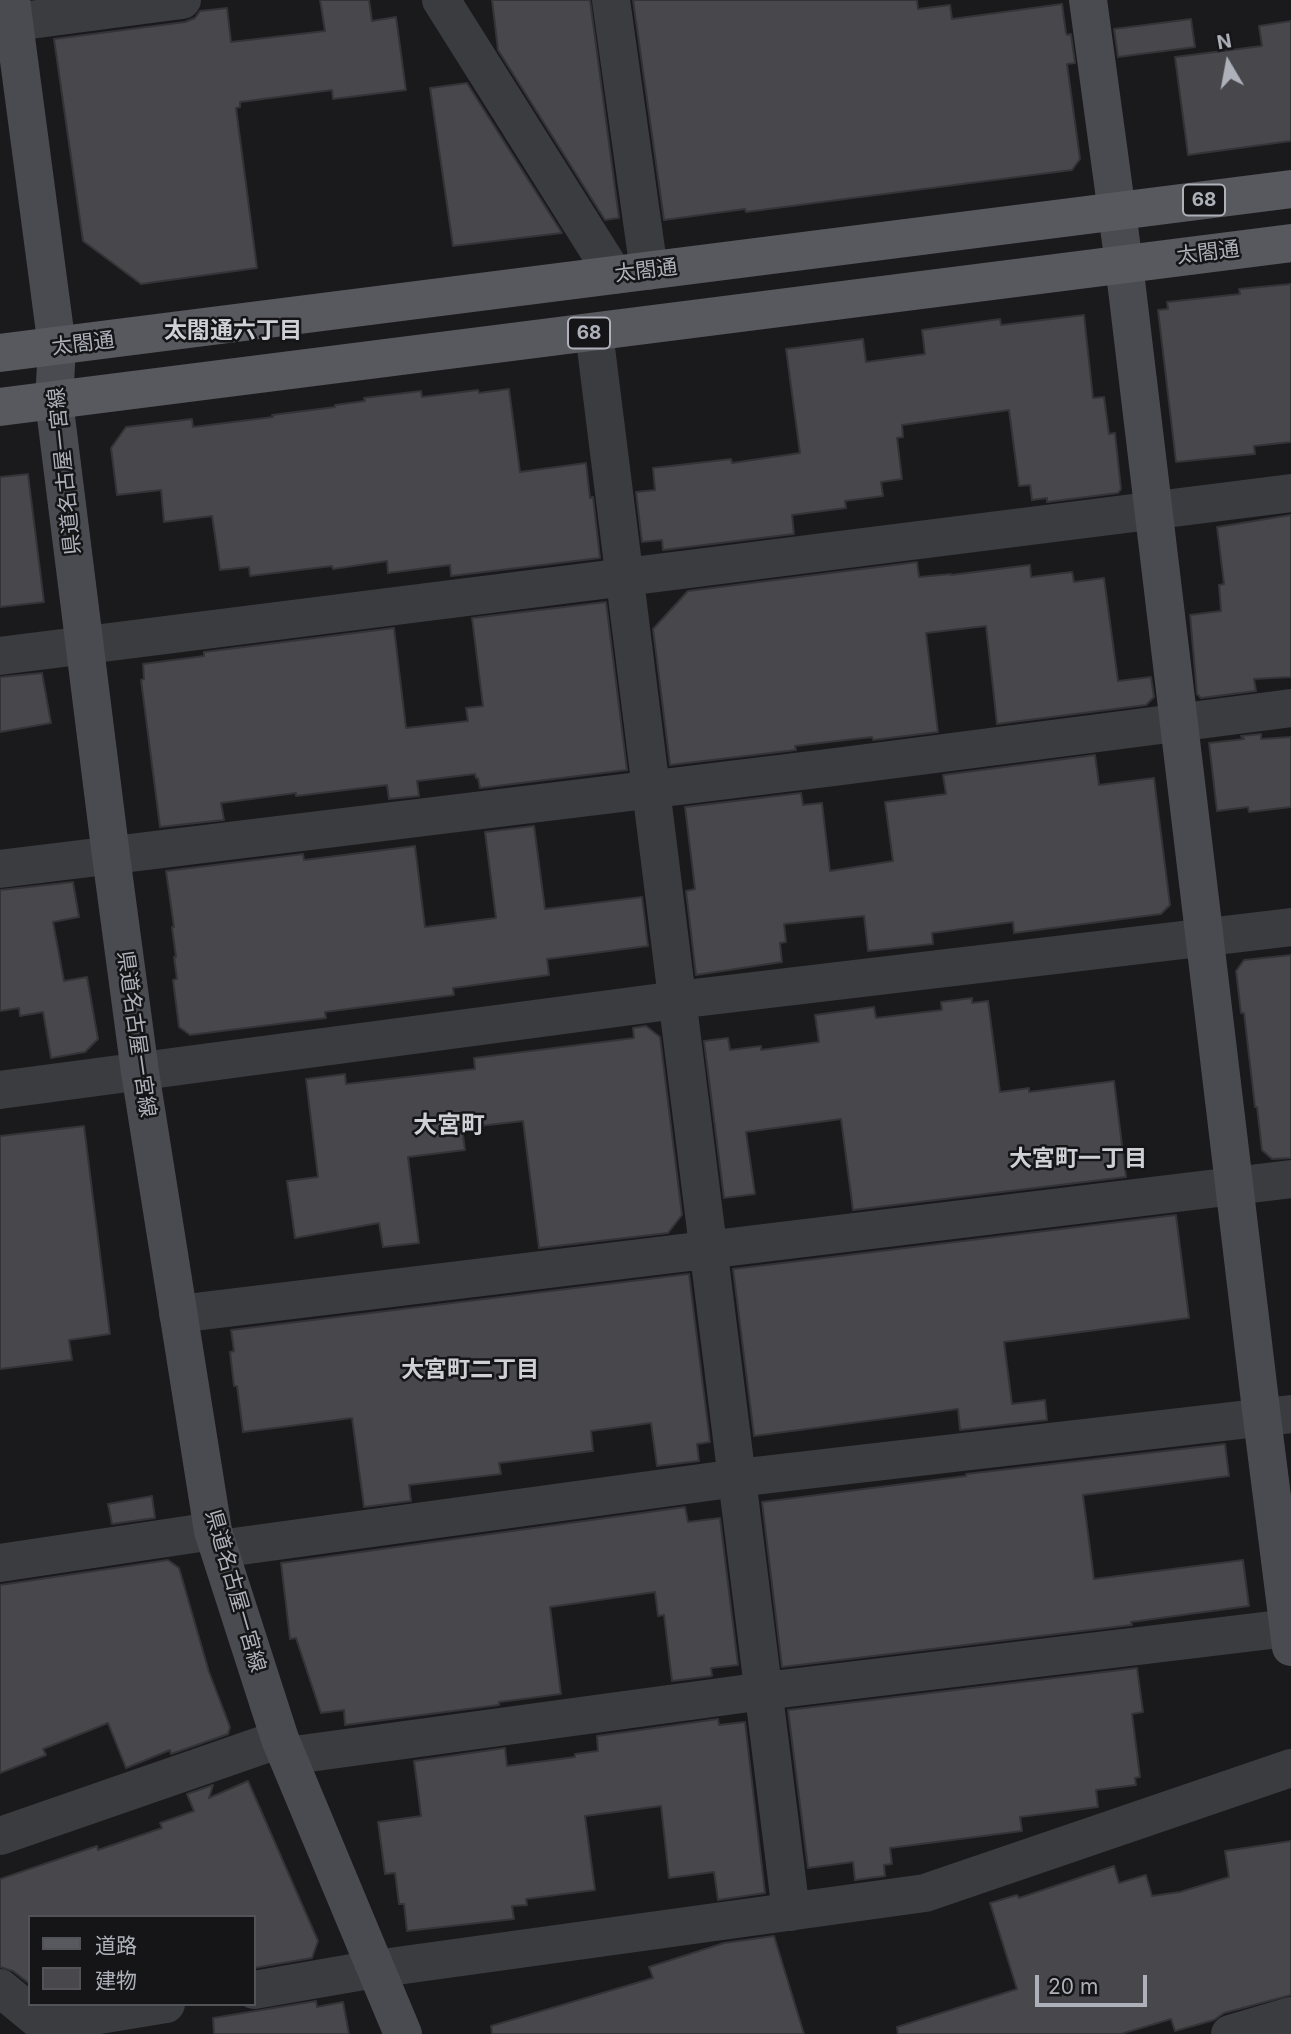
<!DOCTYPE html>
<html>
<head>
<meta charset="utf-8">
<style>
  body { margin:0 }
  #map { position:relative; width:1291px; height:2034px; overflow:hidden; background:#1a1a1c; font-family:Inter,"Noto Sans JP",sans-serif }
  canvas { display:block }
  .legend { position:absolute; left:28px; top:1915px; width:228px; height:91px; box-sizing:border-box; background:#151517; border:2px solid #525358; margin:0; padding:9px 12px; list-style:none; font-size:21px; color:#aeb1ba }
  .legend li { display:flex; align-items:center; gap:14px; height:35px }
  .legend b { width:35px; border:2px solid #525358 }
  .north { position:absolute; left:1193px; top:28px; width:70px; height:70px; -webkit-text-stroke:5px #151517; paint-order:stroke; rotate:350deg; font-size:19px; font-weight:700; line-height:28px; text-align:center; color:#aeb1ba }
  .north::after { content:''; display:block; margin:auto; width:24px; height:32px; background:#aeb1ba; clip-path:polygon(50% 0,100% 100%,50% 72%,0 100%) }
  .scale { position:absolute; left:1035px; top:1975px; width:112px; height:32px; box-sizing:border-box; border:4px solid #aeb1ba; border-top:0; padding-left:9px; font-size:21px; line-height:24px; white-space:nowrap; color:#aeb1ba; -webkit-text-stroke:5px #151517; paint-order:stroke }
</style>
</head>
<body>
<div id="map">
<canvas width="1291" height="2034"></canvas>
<ul class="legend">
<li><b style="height:9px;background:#58595f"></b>道路</li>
<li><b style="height:19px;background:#47474c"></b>建物</li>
</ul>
<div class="north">N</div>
<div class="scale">20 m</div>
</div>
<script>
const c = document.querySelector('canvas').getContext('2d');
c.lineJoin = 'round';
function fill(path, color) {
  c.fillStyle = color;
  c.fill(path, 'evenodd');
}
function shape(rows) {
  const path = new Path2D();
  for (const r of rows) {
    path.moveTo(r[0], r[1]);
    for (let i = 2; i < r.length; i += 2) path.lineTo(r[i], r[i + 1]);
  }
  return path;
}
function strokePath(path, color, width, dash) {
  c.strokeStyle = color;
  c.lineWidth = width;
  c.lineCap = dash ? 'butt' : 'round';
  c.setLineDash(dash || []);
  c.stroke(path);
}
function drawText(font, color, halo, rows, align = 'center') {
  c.font = font + ' Inter,"Noto Sans JP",sans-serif';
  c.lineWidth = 5;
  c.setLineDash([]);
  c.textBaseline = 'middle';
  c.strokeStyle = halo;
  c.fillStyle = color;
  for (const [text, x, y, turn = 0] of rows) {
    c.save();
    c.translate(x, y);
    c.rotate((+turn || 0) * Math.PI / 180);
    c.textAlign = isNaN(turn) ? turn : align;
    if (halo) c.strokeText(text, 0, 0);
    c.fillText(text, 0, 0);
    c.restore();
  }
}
const building = shape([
  [320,0,369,0,372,21,396,17,406,90,333,99,332,90,240,102,240,107,236,108,257,268,141,284,83,241,54,39,185,22,195,18,200,11,227,8,231,42,325,31,320,0],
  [492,0,590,0,619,218,605,220,498,50,492,0],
  [633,0,917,0,918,9,950,5,952,19,1062,4,1066,33,1067,35,1071,34,1075,63,1067,64,1080,159,1072,170,822,202,746,212,745,209,664,220,633,0],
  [1191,19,1195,47,1118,57,1114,29,1191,19],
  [1291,21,1291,141,1188,155,1175,57,1262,46,1259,26,1291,21],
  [467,83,562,233,453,246,430,88,467,83],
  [1291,284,1291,442,1254,446,1255,454,1176,462,1158,310,1168,309,1167,302,1240,294,1239,289,1291,284],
  [1084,315,1093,398,1104,397,1109,434,1115,433,1121,489,1118,493,1047,502,1047,498,1032,500,1030,485,1019,486,1009,410,902,425,903,437,897,438,902,479,881,482,883,496,845,501,846,508,792,515,794,534,663,550,662,540,642,542,636,492,655,490,653,468,731,459,732,463,800,453,786,349,863,339,866,362,925,354,922,330,1000,319,1001,325,1084,315],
  [509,389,520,472,586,463,590,498,593,497,600,558,451,576,450,565,388,573,387,561,333,569,332,566,250,576,249,567,220,570,212,516,164,522,161,490,117,495,111,448,126,427,192,419,193,427,273,417,272,415,335,407,335,405,365,401,364,398,421,391,422,397,478,390,479,393,509,389],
  [28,474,44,602,0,607,0,477,28,474],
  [1291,515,1291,677,1254,679,1256,691,1201,698,1197,694,1190,615,1221,611,1219,585,1224,584,1217,527,1291,515],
  [917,562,919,577,951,574,951,575,1030,565,1031,577,1072,572,1074,582,1104,578,1118,681,1151,677,1154,697,1146,705,997,724,986,626,926,633,938,732,873,740,872,737,795,746,796,750,670,765,653,629,688,591,917,562],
  [606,602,627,770,480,788,478,778,476,778,475,774,417,781,419,796,389,799,387,785,296,796,296,793,221,803,224,820,160,827,141,680,144,679,143,664,204,656,204,652,394,628,406,728,468,721,466,708,483,706,472,618,606,602],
  [42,673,51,723,0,732,0,677,42,673],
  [1261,734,1261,739,1291,737,1291,807,1249,812,1248,807,1217,811,1209,743,1244,739,1241,736,1261,734],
  [1095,755,1099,785,1154,778,1170,905,1161,914,1014,933,1013,922,932,933,933,944,868,951,864,916,784,924,786,942,780,943,782,962,696,975,686,891,695,889,685,807,801,793,803,805,822,803,830,871,893,861,885,802,946,794,943,775,1095,755],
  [534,826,545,909,642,897,648,946,547,959,549,975,453,988,454,995,325,1012,326,1018,190,1035,179,1027,173,980,177,979,174,957,176,957,172,927,174,927,166,871,303,854,304,860,415,846,425,927,496,918,485,832,534,826],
  [73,882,79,917,53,922,64,981,87,977,98,1039,85,1052,51,1058,43,1012,20,1016,19,1008,0,1011,0,890,73,882],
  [1291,955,1291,1158,1272,1159,1262,1150,1257,1107,1255,1107,1244,1013,1241,1013,1236,971,1244,960,1291,955],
  [972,998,972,1003,988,1001,1000,1092,1029,1088,1029,1092,1114,1081,1126,1177,853,1210,841,1119,746,1132,755,1194,724,1198,704,1041,728,1038,730,1050,761,1046,761,1050,819,1042,815,1015,874,1007,876,1018,942,1010,941,1002,972,998],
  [646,1026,660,1037,682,1215,668,1233,539,1248,523,1121,462,1128,465,1150,408,1157,419,1243,383,1247,379,1223,295,1238,287,1181,318,1177,306,1079,345,1074,346,1084,475,1069,474,1058,634,1038,633,1028,646,1026],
  [84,1126,110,1334,69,1340,72,1360,0,1369,0,1136,84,1126],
  [1176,1215,1189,1318,1004,1342,1012,1404,1045,1400,1047,1420,960,1430,958,1409,754,1436,733,1269,1176,1215],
  [689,1274,710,1442,697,1444,699,1461,657,1466,651,1423,591,1431,593,1451,499,1463,501,1474,409,1485,411,1501,364,1507,352,1418,243,1432,237,1386,234,1386,230,1352,234,1351,231,1330,689,1274],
  [1225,1444,1229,1476,1083,1495,1094,1579,1243,1560,1249,1606,1131,1622,1132,1625,782,1667,762,1502,966,1476,966,1474,1225,1444],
  [152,1496,155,1518,112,1524,108,1504,152,1496],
  [685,1507,688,1522,720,1518,738,1665,711,1668,712,1676,672,1681,664,1615,658,1616,655,1592,550,1607,561,1694,499,1702,499,1705,345,1725,344,1710,321,1713,296,1638,290,1639,281,1563,685,1507],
  [168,1560,179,1568,209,1672,230,1727,228,1734,171,1754,170,1750,126,1768,108,1723,43,1749,46,1755,0,1773,0,1585,168,1560],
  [1137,1668,1143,1712,1132,1714,1140,1777,1135,1778,1136,1785,1096,1790,1098,1807,1020,1817,1022,1831,890,1848,892,1864,884,1865,885,1876,855,1880,853,1862,808,1868,788,1710,1137,1668],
  [718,1719,719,1725,745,1722,765,1893,718,1900,714,1872,669,1878,661,1806,585,1816,595,1890,526,1899,527,1905,512,1906,514,1919,407,1931,404,1904,399,1904,395,1873,385,1874,378,1822,421,1816,414,1761,505,1748,507,1766,575,1757,575,1754,598,1751,597,1736,718,1719],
  [248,1781,318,1941,312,1958,254,1968,254,1917,30,1917,30,1984,13,1971,0,1967,0,1879,97,1846,98,1850,162,1828,160,1823,194,1811,187,1794,213,1785,209,1798,248,1781],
  [1291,1841,1291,1995,1224,2013,1214,2020,1175,2031,1171,2019,1121,2034,898,2034,897,2027,1017,1989,990,1903,1017,1895,1019,1898,1114,1866,1119,1883,1146,1875,1152,1896,1180,1892,1229,1877,1225,1851,1291,1841],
  [774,1936,804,2034,492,2034,491,2026,653,1978,649,1967,724,1943,774,1936],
  [316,2001,317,2007,343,2002,349,2034,214,2034,213,2018,316,2001]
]);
const street = shape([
  [441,0,614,275],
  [611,0,649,271],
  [0,24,182,0],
  [594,332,791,1912],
  [0,656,1291,493],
  [0,869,835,767,1291,708],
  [0,1090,677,1000,1291,927],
  [178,1314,1291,1179],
  [219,1549,737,1478,1291,1414],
  [0,1563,213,1531],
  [287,1756,764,1691,1288,1628],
  [0,1836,280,1739],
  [0,1988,56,2034],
  [254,1990,375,1969,925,1893,1291,1768],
  [45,2024,166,2004],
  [1230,2034,1291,2016]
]);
const secondary = shape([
  [11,0,57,347,54,401,111,856,140,1072,213,1531,280,1739,403,2034],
  [1088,0,1124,264,1262,1418,1291,1647]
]);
const primary = shape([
  [0,353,1291,189],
  [0,407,1291,243]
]);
const shields = [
  [1204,200,42],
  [589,333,42]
];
const shieldNames = [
  ["68",1204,200],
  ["68",589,333]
];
const streetNames = [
  ["太閤通",1208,253,-7],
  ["太閤通",646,271,-7],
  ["太閤通",83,344,-7],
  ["県道名古屋一宮線",65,471,-96],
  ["県道名古屋一宮線",136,1034,82],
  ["県道名古屋一宮線",235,1591,74]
];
const neighbourhoodNames = [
  ["太閤通六丁目",233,331],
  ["大宮町一丁目",1078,1159],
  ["大宮町二丁目",470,1370]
];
const quarterNames = [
  ["大宮町",449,1126]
];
fill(building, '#47474c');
strokePath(building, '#343438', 2);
strokePath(street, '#3b3c40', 38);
strokePath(secondary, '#494b50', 38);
strokePath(primary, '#58595f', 38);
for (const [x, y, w] of shields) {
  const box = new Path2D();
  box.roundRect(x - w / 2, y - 15.5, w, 31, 5);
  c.fillStyle = '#151517';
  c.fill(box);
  strokePath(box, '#aeb1ba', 2);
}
drawText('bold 19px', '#aeb1ba', null, shieldNames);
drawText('21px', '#aeb1ba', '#151517', streetNames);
drawText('bold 23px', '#ced0d6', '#151517', neighbourhoodNames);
drawText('bold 24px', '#ced0d6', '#151517', quarterNames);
</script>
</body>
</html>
